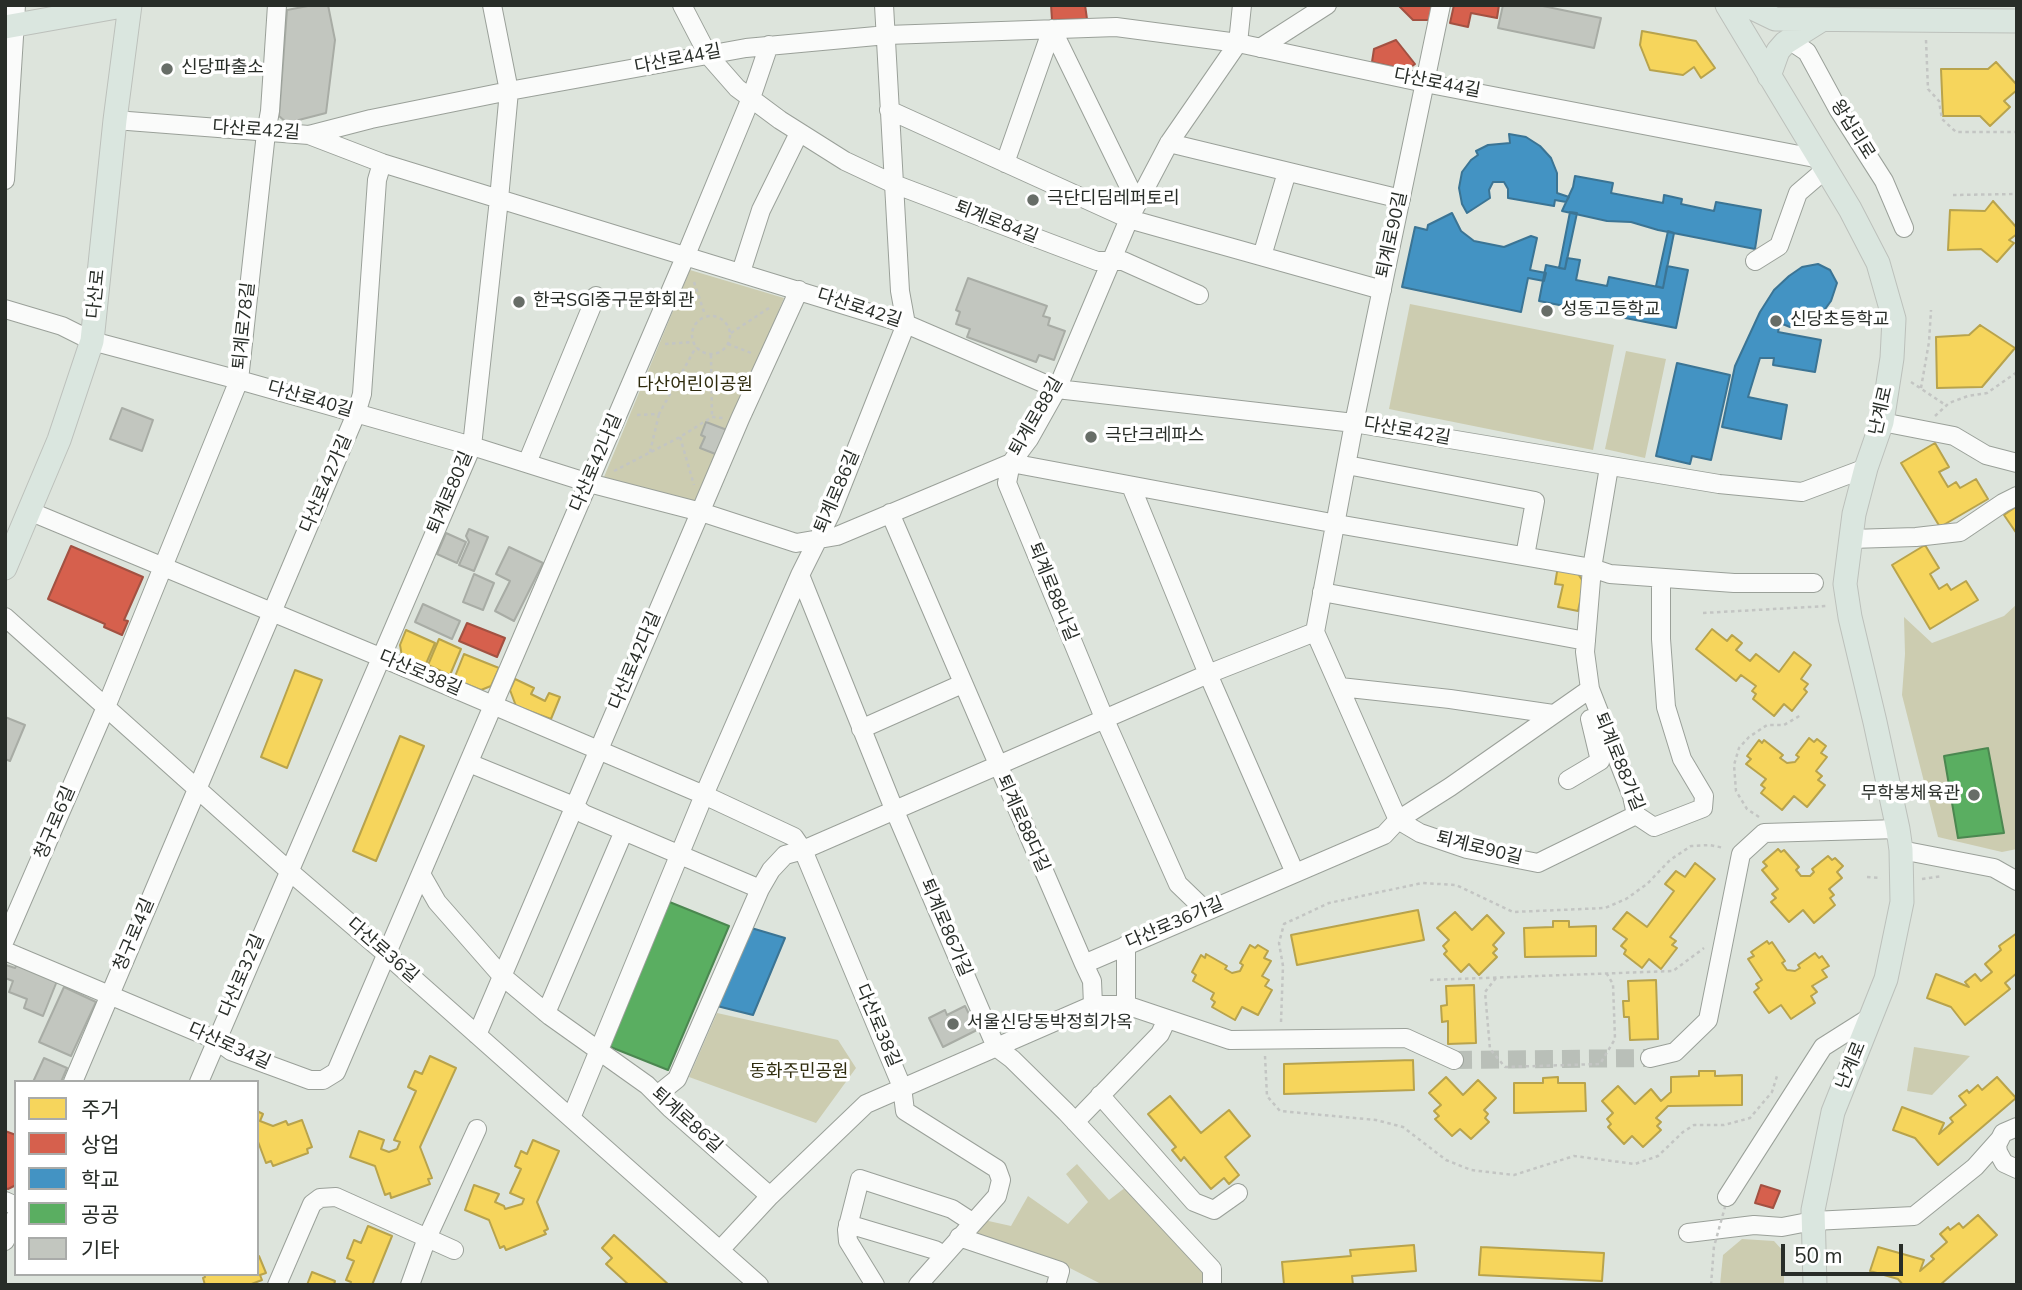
<!DOCTYPE html>
<html>
<head>
<meta charset="utf-8">
<style>
  body { margin:0 }
  #map { position:relative; width:2022px; height:1290px; overflow:hidden; background:#dde4dc; font-family:"Nunito Sans","Noto Sans KR",sans-serif }
  canvas { display:block }
  .frame { position:absolute; inset:0; border:7px solid #282d28; pointer-events:none }
  .legend { position:absolute; left:14px; top:1080px; width:245px; height:196px; box-sizing:border-box; background:#fff; border:2px solid #a9aba9; margin:0; padding:9px 12px; list-style:none; font-size:21px; color:#282d28 }
  .legend li { display:flex; align-items:center; gap:14px; height:35px }
  .legend b { width:35px; border:2px solid #a9aba9 }
  .scale { position:absolute; left:1781px; top:1244px; width:122px; height:32px; box-sizing:border-box; border:4px solid #282d28; border-top:0; padding-left:9px; font-size:21px; line-height:24px; white-space:nowrap; color:#282d28; -webkit-text-stroke:5px #fff; paint-order:stroke }
</style>
</head>
<body>
<div id="map">
<canvas width="2022" height="1290"></canvas>
<div class="frame"></div>
<ul class="legend">
<li><b style="height:19px;background:#f6d55c"></b>주거</li>
<li><b style="height:19px;background:#d6604d"></b>상업</li>
<li><b style="height:19px;background:#4393c3"></b>학교</li>
<li><b style="height:19px;background:#5aae61"></b>공공</li>
<li><b style="height:19px;background:#c2c6bf"></b>기타</li>
</ul>
<div class="scale">50 m</div>
</div>
<script>
const c = document.querySelector('canvas').getContext('2d');
c.lineJoin = 'round';
function fill(path, color) {
  c.fillStyle = color;
  c.fill(path, 'evenodd');
}
function shape(rows) {
  const path = new Path2D();
  for (const r of rows) {
    if (r.length === 3) {
      path.moveTo(r[0] + r[2], r[1]);
      path.arc(r[0], r[1], r[2], 0, 2 * Math.PI);
      continue;
    }
    path.moveTo(r[0], r[1]);
    for (let i = 2; i < r.length; i += 2) path.lineTo(r[i], r[i + 1]);
  }
  return path;
}
function strokePath(path, color, width, dash) {
  c.strokeStyle = color;
  c.lineWidth = width;
  c.lineCap = dash ? 'butt' : 'round';
  c.setLineDash(dash || []);
  c.stroke(path);
}
function drawText(font, color, halo, rows, align = 'center') {
  c.font = font + ' "Nunito Sans","Noto Sans KR",sans-serif';
  c.lineWidth = 7;
  c.setLineDash([]);
  c.textBaseline = 'middle';
  c.strokeStyle = halo;
  c.fillStyle = color;
  for (const [text, x, y, turn = 0] of rows) {
    c.save();
    c.translate(x, y);
    c.rotate((+turn || 0) * Math.PI / 180);
    c.textAlign = isNaN(turn) ? turn : align;
    if (halo) c.strokeText(text, 0, 0);
    c.fillText(text, 0, 0);
    c.restore();
  }
}
const green = shape([
  [690,270,784,298,699,503,604,477],
  [1410,304,1614,345,1593,450,1389,409],
  [1626,351,1666,359,1645,458,1605,449],
  [2017,604,2017,849,2002,852,1938,837,1902,695,1905,654,1904,617,1932,643,2004,616],
  [717,1013,838,1040,856,1068,816,1123,689,1077],
  [1914,1047,1970,1056,1932,1095,1907,1091],
  [1077,1164,1109,1200,1126,1187,1204,1270,1201,1285,1103,1285,1062,1264,971,1233,984,1220,1011,1226,1028,1196,1068,1224,1088,1202,1066,1174],
  [1742,1239,1774,1241,1784,1252,1784,1285,1720,1285,1723,1255]
]);
const homes = shape([
  [1642,31,1696,41,1715,68,1701,78,1694,67,1683,75,1650,70,1640,45,1642,31],
  [1996,62,2017,85,2017,90,2004,101,2010,107,1990,126,1980,116,1943,116,1941,69,1988,69,1996,62],
  [1993,201,2017,228,2017,234,2009,240,2014,243,1997,262,1981,249,1948,250,1950,210,1985,211,1993,201],
  [1980,325,2015,348,1982,387,1937,388,1936,337,1969,335,1980,325],
  [1935,443,1949,467,1939,472,1948,487,1956,482,1960,488,1976,479,1988,499,1940,527,1901,463,1935,443],
  [2017,506,2017,534,2004,515,2017,506],
  [1925,545,1939,568,1930,574,1939,589,1947,584,1951,590,1966,581,1978,600,1930,629,1892,565,1925,545],
  [1558,566,1575,569,1584,583,1578,611,1558,607,1563,585,1555,584,1558,566],
  [1712,629,1727,641,1732,635,1742,643,1736,650,1750,661,1756,654,1779,672,1794,652,1811,665,1801,679,1808,684,1804,689,1807,692,1792,711,1784,704,1774,716,1753,699,1756,694,1752,691,1756,686,1741,675,1736,681,1696,649,1712,629],
  [406,630,435,643,425,666,402,656,400,645,406,630],
  [439,639,461,649,450,675,428,665,439,639],
  [464,654,499,668,491,686,481,690,454,679,464,654],
  [295,670,322,680,287,768,261,757,295,670],
  [515,679,534,688,531,694,545,701,549,693,560,697,551,719,516,706,510,690,515,679],
  [400,736,424,746,376,861,353,851,400,736],
  [1809,738,1814,742,1817,739,1826,746,1821,753,1827,757,1816,771,1822,776,1818,780,1825,785,1807,807,1794,796,1782,810,1761,793,1765,788,1761,785,1766,779,1746,764,1751,759,1747,756,1759,740,1762,743,1764,740,1783,755,1780,758,1787,763,1795,762,1799,757,1796,755,1809,738],
  [1778,849,1781,852,1784,850,1799,867,1796,870,1801,876,1810,876,1814,872,1812,869,1828,856,1832,860,1835,858,1843,866,1837,872,1842,878,1829,889,1834,895,1830,898,1835,905,1814,923,1803,910,1789,922,1771,902,1776,898,1772,894,1778,889,1762,870,1767,866,1763,862,1778,849],
  [1695,863,1715,879,1670,937,1676,941,1672,945,1677,948,1661,969,1649,959,1642,968,1624,954,1626,950,1621,946,1627,939,1613,929,1627,912,1647,927,1674,891,1665,884,1676,871,1685,877,1695,863],
  [1418,910,1424,940,1297,965,1291,935,1418,910],
  [1455,912,1472,930,1487,915,1504,933,1493,945,1497,949,1493,953,1497,957,1479,975,1469,964,1461,972,1444,954,1447,951,1443,946,1449,940,1437,928,1455,912],
  [1553,921,1569,921,1569,927,1596,926,1596,956,1525,957,1524,928,1553,927,1553,921],
  [2017,933,2017,973,2005,983,2010,989,1965,1025,1951,1007,1927,998,1936,974,1969,987,1965,982,1975,974,1981,981,1992,972,1985,964,2001,950,1999,946,2017,933],
  [1767,941,1769,944,1772,942,1785,961,1782,963,1787,970,1795,971,1800,968,1798,965,1815,953,1819,958,1822,956,1829,966,1822,970,1827,977,1812,986,1817,992,1811,996,1815,1003,1791,1019,1781,1005,1769,1013,1754,992,1759,988,1756,984,1762,980,1748,959,1754,956,1751,952,1767,941],
  [1250,945,1255,948,1258,945,1268,951,1264,958,1271,961,1262,976,1269,980,1265,986,1272,990,1258,1015,1242,1007,1235,1020,1212,1007,1215,1002,1211,999,1214,993,1193,981,1196,975,1192,972,1201,955,1205,958,1206,954,1227,966,1225,969,1232,973,1240,971,1243,965,1240,963,1250,945],
  [1656,980,1658,1039,1630,1040,1629,1017,1624,1017,1623,1001,1629,1001,1628,981,1656,980],
  [1474,985,1476,1043,1448,1044,1448,1021,1442,1022,1441,1006,1447,1005,1446,986,1474,985],
  [430,1056,456,1068,420,1147,432,1178,428,1179,430,1184,391,1198,390,1193,385,1195,375,1166,350,1157,359,1131,384,1140,381,1149,389,1152,397,1149,400,1142,394,1140,416,1091,408,1087,415,1071,422,1074,430,1056],
  [1413,1060,1414,1090,1284,1094,1284,1064,1413,1060],
  [1699,1071,1715,1071,1715,1076,1742,1075,1742,1105,1668,1106,1656,1118,1661,1122,1657,1126,1661,1130,1643,1147,1632,1136,1624,1144,1608,1127,1611,1124,1607,1119,1613,1113,1602,1101,1618,1086,1635,1104,1651,1089,1661,1101,1671,1092,1671,1077,1699,1076,1699,1071],
  [1446,1077,1463,1095,1478,1080,1496,1098,1484,1110,1488,1114,1485,1118,1489,1122,1471,1139,1460,1129,1452,1136,1435,1119,1439,1116,1434,1111,1441,1105,1429,1093,1446,1077],
  [1558,1077,1558,1083,1585,1083,1586,1111,1514,1113,1514,1083,1543,1083,1543,1078,1558,1077],
  [1997,1077,2016,1098,1938,1165,1915,1138,1893,1130,1902,1107,1944,1123,1939,1134,1953,1122,1950,1118,1966,1105,1959,1096,1967,1090,1969,1093,1978,1085,1982,1090,1997,1077],
  [1170,1096,1201,1133,1229,1110,1250,1136,1225,1157,1239,1175,1229,1184,1224,1178,1211,1189,1184,1157,1181,1161,1172,1150,1176,1147,1148,1114,1170,1096],
  [257,1111,263,1114,260,1121,273,1126,286,1121,288,1125,302,1120,312,1147,307,1149,308,1153,273,1166,271,1161,266,1163,257,1139,257,1111],
  [533,1140,559,1151,537,1202,548,1229,544,1231,546,1234,506,1250,504,1246,500,1248,489,1220,465,1210,474,1185,499,1194,495,1202,504,1206,505,1209,522,1204,524,1199,510,1193,521,1169,515,1166,521,1151,527,1154,533,1140],
  [1978,1215,1997,1235,1940,1285,1903,1285,1898,1279,1870,1271,1878,1247,1924,1260,1920,1271,1934,1259,1931,1256,1947,1242,1940,1234,1948,1227,1950,1230,1959,1223,1963,1228,1978,1215],
  [368,1226,392,1236,372,1285,350,1285,351,1282,346,1280,354,1261,347,1258,354,1240,361,1243,368,1226],
  [614,1235,669,1285,629,1285,606,1264,612,1258,602,1248,614,1235],
  [1414,1245,1416,1271,1352,1276,1353,1285,1284,1285,1282,1262,1351,1256,1350,1250,1414,1245],
  [1481,1247,1604,1253,1602,1281,1479,1275,1481,1247],
  [257,1256,259,1256,266,1273,260,1275,262,1280,249,1285,205,1285,203,1278,205,1277,204,1274,257,1274,257,1256],
  [312,1272,335,1281,334,1285,307,1285,312,1272]
]);
const shops = shape([
  [1051,5,1085,5,1087,19,1052,20,1051,5],
  [1398,5,1433,5,1431,20,1413,20,1398,5],
  [1454,5,1499,5,1497,18,1471,13,1468,27,1450,23,1454,5],
  [1396,40,1415,64,1407,70,1372,62,1374,49,1396,40],
  [71,546,143,577,124,620,128,621,122,635,104,627,105,624,48,599,71,546],
  [467,623,505,638,497,657,459,641,467,623],
  [5,1131,16,1135,16,1185,8,1189,5,1188,5,1131],
  [1761,1185,1780,1191,1773,1208,1755,1203,1761,1185]
]);
const schools = shape([
  [1509,134,1526,137,1540,146,1551,158,1557,173,1557,193,1569,197,1566,202,1555,200,1554,206,1508,198,1508,189,1504,182,1493,182,1489,190,1490,198,1467,213,1462,204,1459,188,1462,172,1471,160,1478,155,1476,151,1488,145,1510,143,1509,134],
  [1575,176,1613,183,1611,193,1663,203,1664,195,1682,199,1681,204,1714,211,1716,202,1761,210,1755,249,1658,230,1631,222,1607,221,1562,211,1573,187,1575,176],
  [1570,212,1577,213,1565,269,1559,268,1570,212],
  [1452,213,1461,231,1474,241,1504,247,1531,236,1537,238,1530,270,1546,273,1544,281,1528,278,1521,312,1402,287,1415,227,1427,230,1428,225,1452,213],
  [1668,231,1674,233,1663,288,1656,286,1668,231],
  [1567,258,1580,260,1576,280,1607,286,1609,277,1663,288,1667,266,1688,270,1676,328,1539,301,1546,265,1565,269,1567,258],
  [1818,264,1830,270,1837,283,1831,301,1820,316,1806,325,1790,327,1780,323,1778,332,1821,340,1815,372,1773,365,1774,358,1760,358,1748,397,1787,405,1781,439,1722,427,1735,366,1760,312,1774,290,1789,276,1802,267,1818,264],
  [1677,363,1730,375,1711,460,1692,456,1690,464,1656,456,1677,363],
  [748,927,785,938,753,1015,713,1005,748,927]
]);
const public = shape([
  [1988,748,2004,833,1958,838,1944,756,1988,748],
  [667,901,729,926,668,1070,608,1046,667,901]
]);
const building = shape([
  [313,5,328,5,335,40,326,113,287,123,279,116,287,10,313,5],
  [1503,5,1538,5,1601,18,1594,48,1498,28,1503,5],
  [968,278,1047,306,1043,316,1050,318,1048,325,1065,331,1054,360,1039,355,1036,362,967,337,970,329,956,324,960,312,956,310,968,278],
  [122,408,153,420,142,451,110,439,122,408],
  [706,422,727,430,718,455,700,448,705,437,701,435,706,422],
  [469,529,488,537,474,571,459,565,469,542,466,536,469,529],
  [446,533,466,542,457,563,437,554,446,533],
  [509,547,543,563,514,621,495,611,510,581,496,574,509,547],
  [474,574,494,583,483,610,463,602,474,574],
  [423,604,460,621,452,639,415,622,423,604],
  [5,717,25,725,10,761,5,759,5,717],
  [17,964,57,981,43,1016,24,1008,27,999,9,992,13,981,5,978,5,967,6,965,15,968,17,964],
  [64,987,96,1002,71,1056,39,1042,64,987],
  [965,1006,977,1030,943,1047,929,1018,945,1010,947,1015,965,1006],
  [44,1058,67,1068,61,1082,33,1082,44,1058]
]);
const minorTunnel = shape([
  [1454,1060,1650,1058]
]);
const path = shape([
  [1926,40,1928,89,1939,101,1942,119,1956,132,2017,132],
  [1953,195,2017,194],
  [694,282,705,315],
  [711,335,19],
  [731,333,772,306],
  [665,344,693,342],
  [728,344,751,353],
  [711,355,712,417],
  [1911,382,1947,406],
  [1921,388,1929,342,1931,310],
  [637,415,659,414,696,347],
  [1935,416,1949,403,1968,396,1987,393,2017,372],
  [680,437,694,485],
  [650,452,659,414],
  [614,471,680,437,712,417,723,418],
  [1703,613,1827,606],
  [1759,817,1747,809,1736,791,1734,765,1739,748,1749,737,1767,725,1784,725,1801,715],
  [1867,877,1881,878],
  [1922,879,1942,876],
  [1496,978,1485,992,1490,1049,1505,1067,1600,1064,1615,1039,1613,984,1607,974],
  [1430,980,1673,971,1704,948],
  [1281,1022,1283,966,1279,943,1284,924,1329,903,1422,883,1456,885,1513,912,1605,908,1626,899,1647,884,1670,860,1691,846,1710,845,1724,848],
  [1265,1056,1267,1096,1280,1111,1376,1120,1403,1127,1446,1160,1471,1170,1514,1175,1574,1156,1635,1164,1658,1156,1683,1132,1694,1125,1724,1125,1750,1118,1772,1092,1777,1076],
  [1711,1285,1714,1246]
]);
const minor = shape([
  [682,5,708,55,737,88,780,120,845,161,894,184,1097,261,1123,261,1199,295],
  [1441,5,1354,423,1315,632,1398,820,1420,833,1467,849,1538,863,1636,815],
  [1052,29,1137,203],
  [1789,40,1807,52,1838,109,1884,181,1904,228],
  [1260,48,1327,5],
  [889,110,1129,219,1382,290],
  [115,120,309,135,382,163,906,324,1057,389,1354,423,1719,484,1802,492,1866,468],
  [309,135,371,119,509,91,746,48,887,35,1116,27,1238,43,1425,83,1820,159],
  [1169,143,1401,199],
  [1005,163,1052,29],
  [5,180,16,5],
  [1262,256,1287,172],
  [1755,261,1779,246,1798,193,1826,169],
  [741,272,761,210,799,133],
  [5,309,62,326,92,341,239,380,472,446,589,483,701,512,796,543,837,536,1011,463,1029,439,1057,389,1129,219,1169,143,1238,43,1242,5],
  [1882,422,1954,436,1986,455,2017,463],
  [527,463,596,296],
  [1347,465,1535,501,1525,556],
  [1609,467,1592,568,1585,652,1590,689,1632,796,1636,815,1654,827,1703,808,1704,796,1682,759,1666,707,1661,639,1661,578],
  [1131,486,1208,674,1295,873],
  [29,511,380,657,704,795,794,837,803,850,785,855,771,870,760,889,677,1079,657,1095],
  [890,513,1084,964],
  [1851,539,1916,537,1960,532,2003,503,2017,496],
  [800,575,894,809,996,1047],
  [1322,592,1586,641],
  [5,617,288,870,386,954,759,1285],
  [1340,687,1450,699,1553,714],
  [861,729,962,684],
  [469,763,574,806,584,814,760,889],
  [1568,780,1600,761,1590,719],
  [1901,850,1994,868,2017,881],
  [421,874,437,902,501,975,550,1016,647,1085,670,1108,770,1196],
  [1205,910,1178,884,1105,720,1007,483,1011,463,1337,524,1592,568,1610,574,1734,583,1814,583],
  [5,940,106,707,239,380,266,133,270,111,277,5],
  [5,951,216,1040,231,1051,310,1080,323,1080,336,1072,686,255,751,98,769,45],
  [1093,1005,1092,981,1084,964,1384,835,1398,820,1450,787,1590,689],
  [1126,1005,1126,945],
  [546,1013,624,831],
  [477,1035,740,419,799,290],
  [996,1047,1012,1059,1066,1112,1212,1269,1212,1285],
  [1650,1058,1675,1052,1708,1020,1741,854,1764,833,1898,829],
  [73,1082,356,414,362,394,377,180,382,163],
  [199,1082,472,446,499,199,509,91,492,5],
  [1100,1095,1194,1202,1214,1210,1238,1193],
  [571,1118,704,795,800,575,831,513,906,324,900,291,884,5],
  [1075,1122,1160,1034,1167,1019],
  [2017,1127,2003,1133,1997,1145,1998,1152,2004,1163,2017,1169],
  [1727,1197,1823,1047,1872,1016],
  [5,1201,16,1206],
  [848,1224,935,1250,944,1255],
  [1688,1233,1754,1225,1782,1227,1813,1221,1914,1216,1975,1167,2000,1139],
  [959,1237,1060,1271,1056,1285],
  [5,1241,16,1216],
  [720,1250,770,1196,866,1104,1093,1005,1126,1005,1230,1040,1406,1038,1454,1060],
  [277,1285,312,1204,320,1198,336,1197,454,1250],
  [410,1285,427,1238,477,1129],
  [875,1285,848,1241,847,1230,860,1179,952,1209,972,1222],
  [918,1285,997,1196,1001,1180,997,1169,905,1111,902,1087,803,850,1208,674,1315,632]
]);
const major = shape([
  [1727,5,1850,209,1878,263,1894,319,1892,358,1882,422,1866,468,1854,514,1845,584,1850,617,1875,722,1898,829,1901,850,1902,902,1886,979,1833,1112,1813,1210,1815,1285],
  [1746,5,1775,19,2017,21],
  [5,27,128,5],
  [1769,76,1778,51,1785,43,1820,21],
  [5,568,59,440,92,341,115,120,130,5]
]);
const pathBridge = shape([
  [1715,1243,1725,1207]
]);
const markers = [
  [167,69,7,"#676d67"],
  [1033,200,7,"#676d67"],
  [519,302,7,"#676d67"],
  [1547,311,7,"#676d67"],
  [1776,321,7,"#676d67"],
  [1091,437,7,"#676d67"],
  [1974,795,7,"#676d67"],
  [953,1024,7,"#676d67"]
];
const streetNames = [
  ["다산로44길",678,60,-11],
  ["다산로44길",1437,84,11],
  ["왕십리로",1852,130,58],
  ["다산로42길",256,131,4],
  ["퇴계로84길",996,223,21],
  ["퇴계로90길",1393,235,-78],
  ["다산로",97,294,-84],
  ["다산로42길",859,309,18],
  ["퇴계로78길",245,326,-84],
  ["다산로40길",310,400,16],
  ["난계로",1882,411,-77],
  ["퇴계로88길",1037,417,-60],
  ["다산로42길",1407,432,10],
  ["다산로42나길",597,463,-67],
  ["다산로42가길",327,484,-67],
  ["퇴계로86길",838,492,-67],
  ["퇴계로80길",451,493,-67],
  ["퇴계로88나길",1052,592,68],
  ["다산로42다길",636,661,-67],
  ["다산로38길",420,674,23],
  ["퇴계로88가길",1618,762,68],
  ["청구로6길",56,823,-67],
  ["퇴계로88다길",1022,824,66],
  ["퇴계로90길",1479,849,14],
  ["다산로36가길",1175,924,-23],
  ["퇴계로86가길",945,928,67],
  ["청구로4길",135,935,-67],
  ["다산로36길",382,951,41],
  ["다산로32길",243,976,-67],
  ["다산로38길",877,1026,67],
  ["다산로34길",229,1047,24],
  ["난계로",1852,1066,-68],
  ["퇴계로86길",686,1121,42]
];
const poiNames = [
  ["신당파출소",181,69],
  ["극단디딤레퍼토리",1047,200],
  ["한국SGI중구문화회관",533,302],
  ["성동고등학교",1561,311],
  ["신당초등학교",1790,321],
  ["극단크레파스",1105,437],
  ["무학봉체육관",1960,795,"right"],
  ["서울신당동박정희가옥",967,1024]
];
const parkNames = [
  ["다산어린이공원",695,386],
  ["동화주민공원",799,1073]
];
fill(green, '#ccccb0');
fill(homes, '#f6d55c');
strokePath(homes, '#b8a34c', 2);
fill(shops, '#d6604d');
strokePath(shops, '#a25142', 2);
fill(schools, '#4393c3');
strokePath(schools, '#3b7494', 2);
fill(public, '#5aae61');
strokePath(public, '#4b8750', 2);
fill(building, '#c2c6bf');
strokePath(building, '#a8aca5', 2);
strokePath(minorTunnel, '#b9bfb8', 18, [18, 9]);
strokePath(minor, '#9aa099', 20);
strokePath(major, '#bcc0bb', 25);
strokePath(path, '#c3c5c3', 2.5, [3.5, 3.5]);
strokePath(minor, '#fafbfa', 18);
strokePath(major, '#dae6df', 23);
strokePath(pathBridge, '#c3c5c3', 2.5, [3.5, 3.5]);
for (const [x, y, r, color] of markers) {
  const dot = new Path2D();
  dot.arc(x, y, r, 0, 2 * Math.PI);
  c.fillStyle = color;
  c.fill(dot);
  strokePath(dot, '#fff', 2.5);
}
drawText('18px', '#282d28', '#fff', streetNames);
drawText('18px', '#282d28', '#fff', poiNames, 'left');
drawText('18px', '#2f2b0d', '#fff', parkNames);
</script>
</body>
</html>
